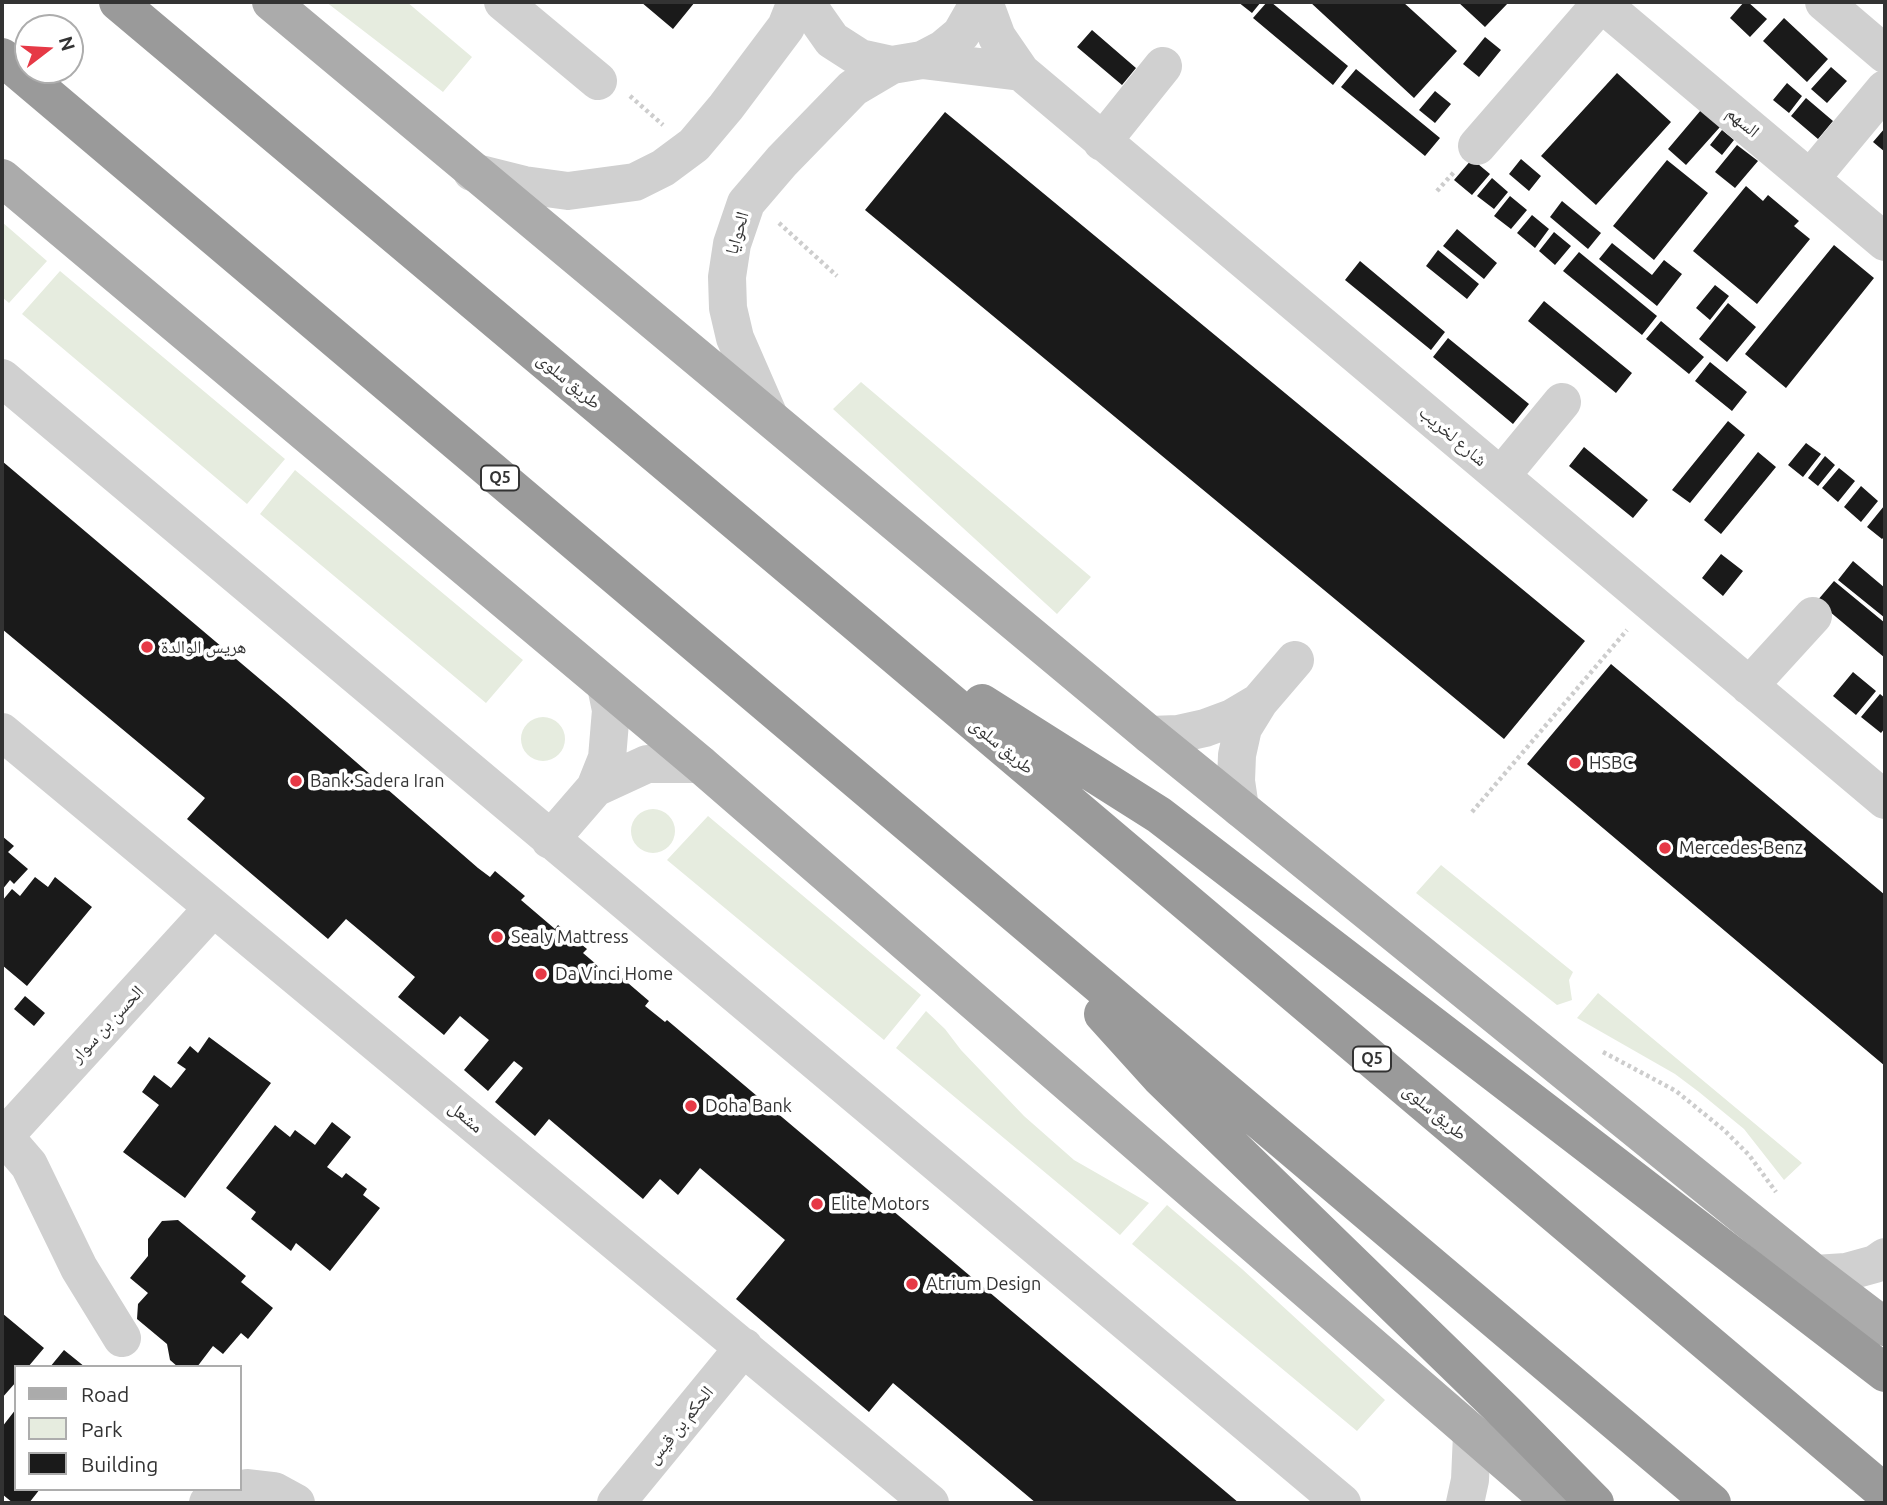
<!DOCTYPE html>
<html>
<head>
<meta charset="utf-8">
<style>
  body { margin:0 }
  #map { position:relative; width:1887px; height:1505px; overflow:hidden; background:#fff; font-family:Ubuntu,sans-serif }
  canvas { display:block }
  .frame { position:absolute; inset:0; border:4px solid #333; pointer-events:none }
  .legend { position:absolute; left:14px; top:1365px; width:228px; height:126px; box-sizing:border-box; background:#fff; border:2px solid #adadad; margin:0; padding:9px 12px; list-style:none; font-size:21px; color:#333 }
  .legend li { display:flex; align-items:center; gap:14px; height:35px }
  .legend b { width:35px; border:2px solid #adadad }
  .north { position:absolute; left:14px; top:14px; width:70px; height:70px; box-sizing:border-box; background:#fff; border:2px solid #adadad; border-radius:50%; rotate:73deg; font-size:19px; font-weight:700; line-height:28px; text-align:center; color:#333 }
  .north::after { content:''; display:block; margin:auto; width:24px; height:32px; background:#e63946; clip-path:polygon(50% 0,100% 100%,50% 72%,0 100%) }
</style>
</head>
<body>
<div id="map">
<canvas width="1887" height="1505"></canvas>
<div class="frame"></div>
<ul class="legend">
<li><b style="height:9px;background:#ababab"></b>Road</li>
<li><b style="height:19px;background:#e6ecdf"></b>Park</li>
<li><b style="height:19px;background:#1a1a1a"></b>Building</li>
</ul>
<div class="north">N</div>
</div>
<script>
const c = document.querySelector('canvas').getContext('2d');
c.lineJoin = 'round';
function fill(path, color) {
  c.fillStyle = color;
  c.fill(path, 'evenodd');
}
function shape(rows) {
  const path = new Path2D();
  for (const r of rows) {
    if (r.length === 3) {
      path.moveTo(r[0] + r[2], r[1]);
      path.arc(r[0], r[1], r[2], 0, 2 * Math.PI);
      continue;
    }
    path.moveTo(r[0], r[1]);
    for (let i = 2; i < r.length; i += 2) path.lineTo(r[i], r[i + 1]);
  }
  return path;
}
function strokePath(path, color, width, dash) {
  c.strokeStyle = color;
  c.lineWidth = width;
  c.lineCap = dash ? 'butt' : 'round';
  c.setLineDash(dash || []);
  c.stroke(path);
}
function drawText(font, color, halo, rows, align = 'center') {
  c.font = font + ' Ubuntu,"Noto Naskh Arabic",sans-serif';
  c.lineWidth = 7;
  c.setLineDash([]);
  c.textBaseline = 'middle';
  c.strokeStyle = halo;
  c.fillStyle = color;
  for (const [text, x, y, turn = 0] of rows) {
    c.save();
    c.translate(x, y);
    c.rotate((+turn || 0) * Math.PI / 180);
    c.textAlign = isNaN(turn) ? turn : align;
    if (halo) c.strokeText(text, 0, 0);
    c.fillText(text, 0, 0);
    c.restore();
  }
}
const green = shape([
  [326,2,407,2,472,57,443,92],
  [2,222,47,261,9,303,2,297],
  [60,271,285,459,247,504,22,314],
  [861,382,1091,577,1057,614,833,409],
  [295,470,523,660,486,703,260,514],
  [543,739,22],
  [653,831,22],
  [708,816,921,995,884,1040,667,860],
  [1441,865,1573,972,1569,980,1572,1000,1557,1005,1416,893],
  [1598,993,1802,1163,1784,1180,1744,1129,1699,1092,1675,1074,1577,1018],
  [926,1011,945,1029,961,1050,1024,1116,1074,1160,1149,1203,1120,1235,896,1048],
  [1167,1205,1242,1269,1385,1400,1357,1431,1132,1244]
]);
const building = shape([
  [641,2,695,2,673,29],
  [1238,2,1261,2,1252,13],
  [1267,2,1271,2,1348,66,1333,85,1253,18],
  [1310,2,1403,2,1457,51,1414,98],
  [1458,2,1509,2,1485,27],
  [1744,2,1748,2,1767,19,1750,37,1730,18],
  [1784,18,1828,59,1807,82,1763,41],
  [1092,30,1136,68,1122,85,1077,47],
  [1485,37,1501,50,1479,77,1463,64],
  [1831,67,1847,81,1827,103,1811,89],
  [1356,69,1440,138,1425,156,1341,87],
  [1617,73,1671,122,1596,205,1541,156],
  [1787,83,1802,96,1789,113,1773,100],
  [1435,91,1451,104,1435,123,1419,110],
  [1806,98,1833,121,1818,139,1791,116],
  [1701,110,1720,127,1686,165,1668,149],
  [945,112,1585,641,1504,739,865,210],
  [1885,128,1885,152,1873,142],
  [1722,130,1734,140,1722,155,1710,145],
  [1737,145,1758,161,1735,188,1715,172],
  [1472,159,1490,174,1472,195,1454,180],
  [1521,159,1541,176,1529,191,1509,174],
  [1667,160,1708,193,1654,260,1613,226],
  [1492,178,1508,192,1494,209,1477,196],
  [1746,186,1763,201,1768,195,1799,221,1794,226,1810,239,1757,304,1693,251],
  [1510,196,1527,210,1511,229,1494,216],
  [1562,201,1601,233,1588,249,1550,217],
  [1532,215,1549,229,1535,248,1517,233],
  [1457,229,1497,263,1484,279,1443,246],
  [1554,232,1571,246,1555,265,1539,251],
  [1612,243,1652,275,1664,260,1682,274,1657,306,1599,259],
  [1834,245,1874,278,1786,388,1745,354],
  [1438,250,1479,284,1467,299,1426,266],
  [1579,252,1657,316,1642,335,1563,271],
  [1360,261,1445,332,1431,350,1345,280],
  [1715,285,1729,296,1710,320,1696,308],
  [1544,301,1632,373,1616,393,1528,321],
  [1728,303,1756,327,1727,362,1699,339],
  [1661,321,1704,357,1689,374,1646,339],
  [1448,338,1529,404,1513,424,1433,357],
  [1710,362,1747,392,1732,411,1695,381],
  [1728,421,1745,435,1690,503,1672,490],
  [1806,443,1821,454,1803,477,1788,465],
  [1584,447,1648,500,1633,518,1569,466],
  [1758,452,1776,467,1721,534,1704,520],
  [1825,456,1835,465,1818,486,1808,478],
  [2,461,287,702,478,868,490,877,495,871,525,896,521,900,555,929,558,925,587,949,583,953,617,982,621,977,649,1001,645,1006,665,1022,667,1020,1239,1503,1036,1503,893,1383,869,1412,736,1299,785,1240,700,1168,678,1195,660,1179,643,1199,549,1119,535,1136,495,1102,523,1068,514,1061,488,1091,464,1070,489,1040,460,1016,444,1035,398,997,415,977,346,919,328,939,187,819,205,798,2,629],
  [1839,468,1855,481,1838,502,1822,488],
  [1861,486,1878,501,1861,522,1844,507],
  [1884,506,1885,536,1882,539,1867,527],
  [1721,554,1743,571,1723,596,1702,578],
  [1853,561,1885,588,1885,618,1838,580],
  [1834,581,1885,623,1885,658,1817,601],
  [1611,664,1885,895,1885,1066,1527,764],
  [1853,672,1876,691,1856,715,1833,696],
  [1880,694,1885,698,1885,728,1881,733,1861,717],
  [2,836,14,846,8,852,28,869,14,884,10,880,2,890],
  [35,877,48,887,55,877,92,907,27,986,2,965,2,901,12,889,20,896],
  [25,996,45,1013,34,1026,14,1009],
  [209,1037,271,1083,185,1198,123,1152,159,1105,142,1092,154,1075,171,1088,186,1069,177,1063,190,1046,198,1053],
  [332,1122,351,1137,327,1167,342,1178,346,1173,367,1189,363,1195,380,1208,330,1271,296,1243,291,1251,251,1219,256,1212,226,1188,275,1125,290,1137,295,1130,315,1145],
  [178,1220,246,1276,241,1282,273,1308,248,1339,241,1333,223,1354,213,1346,197,1367,178,1367,170,1360,167,1344,137,1319,138,1304,148,1293,130,1278,148,1256,148,1239,162,1221],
  [2,1313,44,1348,28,1367,16,1367,16,1382,2,1398],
  [64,1350,85,1367,50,1367],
  [16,1409,16,1489,40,1489,29,1503,13,1503,2,1494,2,1427]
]);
const path = shape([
  [630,96,663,125],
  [1437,191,1455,171],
  [779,223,837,276],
  [1472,812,1627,630],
  [1603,1052,1676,1091,1724,1130,1749,1155,1776,1192]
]);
const minor = shape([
  [503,2,598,81],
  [810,2,813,13,832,40,860,58,892,65,922,60,943,49,961,34,973,13,977,2],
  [984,2,997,37,1021,72,1885,800],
  [1824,2,1885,54],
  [1601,3,1885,242],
  [922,60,1021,72],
  [1102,142,1163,66],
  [1477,146,1602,2],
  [472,172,524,185,568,191,635,182,663,168,694,145,726,107,786,27,796,2],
  [1810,179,1885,89],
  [2,378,1342,1503],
  [769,416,735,338,728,308,727,277,732,244,746,203,782,161,853,88,892,65],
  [1501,476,1562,402],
  [1749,686,1813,616],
  [2,732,930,1503],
  [1150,735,1178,734,1205,728,1232,718,1259,702],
  [595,788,647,764,700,764],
  [1240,808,1236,781,1237,755,1243,728,1259,702,1295,660],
  [550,840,595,788,607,758,611,710,606,686],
  [4,1136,29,1165,79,1268,122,1338],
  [2,1139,213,908],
  [1815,1274,1846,1272,1875,1264,1885,1257],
  [208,1503,228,1492,248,1488,274,1491,296,1503],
  [616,1503,744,1347],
  [1465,1503,1470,1480,1472,1434]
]);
const major = shape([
  [271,2,1150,735,1815,1274,1885,1327],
  [2,178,700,764,1553,1503]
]);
const highway = shape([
  [118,2,859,625,1885,1493],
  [2,57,1712,1503],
  [982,703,1159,815,1885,1373],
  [1103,1014,1160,1077,1507,1414,1595,1503]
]);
const markers = [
  [147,647,7,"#e63946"],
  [1575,763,7,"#e63946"],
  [296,781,7,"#e63946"],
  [1665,848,7,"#e63946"],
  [497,937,7,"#e63946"],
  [541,974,7,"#e63946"],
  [691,1106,7,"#e63946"],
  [817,1204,7,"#e63946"],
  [912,1284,7,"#e63946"]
];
const shields = [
  [500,478,38],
  [1372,1059,38]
];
const shieldNames = [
  ["Q5",500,478],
  ["Q5",1372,1059]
];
const streetNames = [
  ["السهم",1743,122,40],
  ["الحوايا",737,233,-74],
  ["طريق سلوى",569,381,40],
  ["شارع لخريب",1453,436,40],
  ["طريق سلوى",1002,746,40],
  ["الحسن بن سوار",107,1024,-47],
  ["طريق سلوى",1435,1112,40],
  ["مشعل",466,1117,40],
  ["الحكم بن قيس",680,1425,-51]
];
const poiNames = [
  ["هريس الوالدة",161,647],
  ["HSBC",1589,763],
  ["Bank Sadera Iran",310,781],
  ["Mercedes-Benz",1679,848],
  ["Sealy Mattress",511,937],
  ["Da Vinci Home",555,974],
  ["Doha Bank",705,1106],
  ["Elite Motors",831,1204],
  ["Atrium Design",926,1284]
];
fill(green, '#e6ecdf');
fill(building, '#1a1a1a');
strokePath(path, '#cdcdcd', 4.5, [3.5, 3.5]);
strokePath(minor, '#d0d0d0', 38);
strokePath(major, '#ababab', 38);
strokePath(highway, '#9a9a9a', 38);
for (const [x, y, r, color] of markers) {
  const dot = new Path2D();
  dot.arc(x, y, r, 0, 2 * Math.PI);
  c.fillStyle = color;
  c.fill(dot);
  strokePath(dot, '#fff', 2.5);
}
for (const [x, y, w] of shields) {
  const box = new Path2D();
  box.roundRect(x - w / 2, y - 12.5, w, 25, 5);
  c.fillStyle = '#fff';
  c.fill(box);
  strokePath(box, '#333', 2);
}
drawText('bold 16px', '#333', null, shieldNames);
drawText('18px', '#333', '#fff', streetNames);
drawText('18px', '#333', '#fff', poiNames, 'left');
</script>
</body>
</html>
